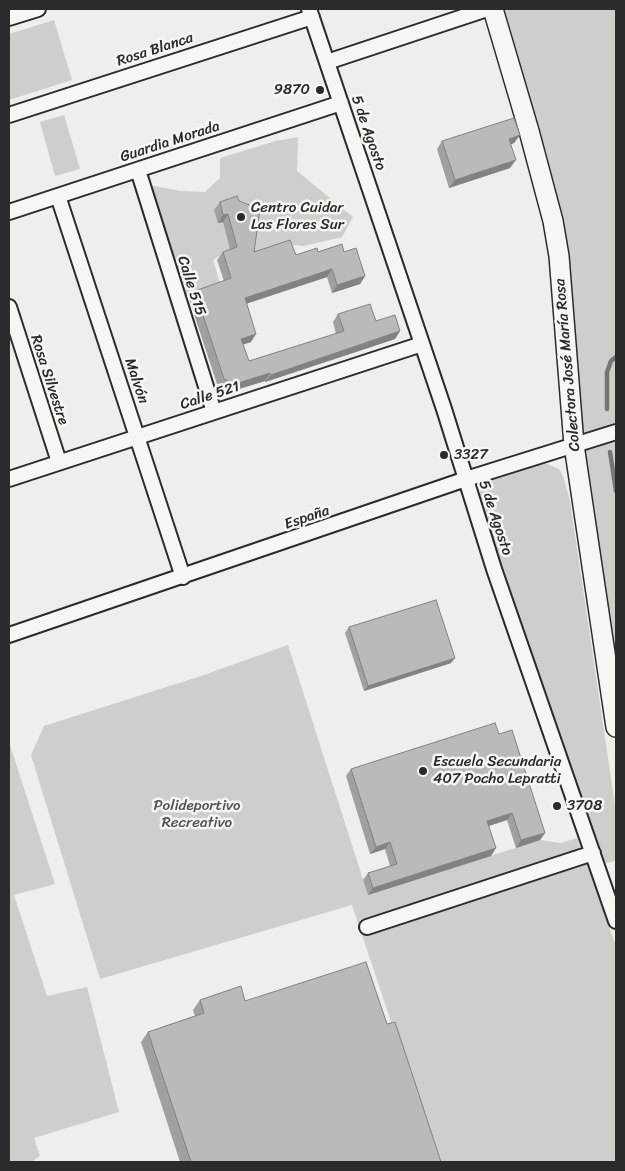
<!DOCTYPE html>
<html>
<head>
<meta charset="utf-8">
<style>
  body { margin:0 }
  #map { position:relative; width:625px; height:1171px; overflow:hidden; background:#eeeeea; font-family:Sriracha,sans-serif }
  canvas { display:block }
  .frame { position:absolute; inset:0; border:10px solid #2b2b2b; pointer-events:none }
</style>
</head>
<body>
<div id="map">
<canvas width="625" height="1171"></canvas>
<div class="frame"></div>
</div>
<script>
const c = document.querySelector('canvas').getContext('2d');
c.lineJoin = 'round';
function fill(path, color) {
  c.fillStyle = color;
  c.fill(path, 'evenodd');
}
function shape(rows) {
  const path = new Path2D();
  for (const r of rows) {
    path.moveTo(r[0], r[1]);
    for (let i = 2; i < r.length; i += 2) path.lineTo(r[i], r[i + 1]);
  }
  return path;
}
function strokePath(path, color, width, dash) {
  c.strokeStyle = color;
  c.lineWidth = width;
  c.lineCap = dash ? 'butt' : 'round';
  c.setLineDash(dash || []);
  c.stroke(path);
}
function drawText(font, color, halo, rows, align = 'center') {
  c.font = font + ' Sriracha,sans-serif';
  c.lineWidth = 5;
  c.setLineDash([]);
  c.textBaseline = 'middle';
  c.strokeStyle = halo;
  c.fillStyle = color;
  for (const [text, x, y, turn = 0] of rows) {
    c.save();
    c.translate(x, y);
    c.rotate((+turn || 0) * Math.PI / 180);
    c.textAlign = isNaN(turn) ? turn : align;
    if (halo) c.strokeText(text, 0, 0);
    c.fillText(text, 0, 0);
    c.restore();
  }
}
const green = shape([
  [493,9,616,9,616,727,559,256],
  [54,20,72,80,9,100,9,34],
  [64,115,80,169,55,176,40,122],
  [298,137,297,171,353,217,342,237,304,246,279,244,241,257,226,252,213,260,220,283,201,294,185,299,149,185,181,191,205,192,220,178,220,158,276,141],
  [545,463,559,469,563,476,570,501,616,812,616,860,611,862,605,863,600,859,580,805,479,495,484,482,489,480],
  [288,645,368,895,540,840,561,843,577,838,616,946,616,1162,438,1162,352,905,100,979,31,755,44,726,201,676],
  [9,742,55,884,14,895,47,996,87,987,119,1112,34,1138,40,1156,31,1162,9,1162]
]);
const stream = shape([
  [607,409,607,372,611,361,616,357],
  [610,452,616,491]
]);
const minor = shape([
  [309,9,444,409,494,569,616,921],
  [9,18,38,9],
  [327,62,487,9],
  [9,115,312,17],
  [138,170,214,412],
  [58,196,183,577],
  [9,212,341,103],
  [9,307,59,462],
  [9,479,422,344],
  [9,635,466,479,616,432],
  [367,927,593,853]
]);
const secondary = shape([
  [493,9,529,131,553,221,559,256,574,445,616,727]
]);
const wall = shape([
  [520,135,514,143,511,144,510,168,449,188,437,149,442,141],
  [220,202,254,252,296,255,318,252,344,252,365,276,360,284,332,293,327,277,246,304,251,342,243,344,249,361,336,334,333,322,338,314,376,321,400,331,395,339,265,382,265,381,229,392,218,387,189,299,195,291,224,281,217,260,223,252,230,249,223,222,218,223,214,210],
  [349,627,451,663,364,691,345,633],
  [499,734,545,833,540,840,516,848,507,820,489,826,491,856,368,895,363,880,368,873,390,866,385,849,370,854,346,776,351,769],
  [200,1000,245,1001,387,1024,441,1162,180,1162,141,1042,148,1032,195,1016,193,1010]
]);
const shadedWall = shape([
  [520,135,514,143,504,147,509,139],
  [516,160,510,168,449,188,455,180],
  [228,214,223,222,218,223,223,215],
  [332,269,327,277,239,306,245,298],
  [365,276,360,284,332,293,337,285],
  [400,331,395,339,265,382,271,375],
  [256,334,251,342,236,347,241,339],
  [270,373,265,381,229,392,235,384],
  [455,658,451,663,364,691,368,686],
  [512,813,507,820,482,828,487,821],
  [545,833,540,840,516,848,521,840],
  [390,842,385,849,370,854,376,847],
  [496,848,491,856,368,895,373,888]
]);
const building = shape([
  [514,118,520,135,509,139,516,160,455,180,442,141,514,118],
  [237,196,239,201,260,209,254,252,290,240,296,255,317,248,318,252,342,244,344,252,356,248,365,276,337,285,332,269,245,298,256,334,241,339,249,361,344,331,338,314,370,304,376,321,395,315,400,331,271,375,270,373,235,384,224,379,195,291,231,278,223,252,237,247,228,214,223,215,220,202,237,196],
  [436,600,455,658,368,686,349,627,436,600],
  [495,723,499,734,512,730,545,833,521,840,512,813,487,821,496,848,373,888,368,873,397,864,390,842,376,847,351,769,495,723],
  [366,962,387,1024,395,1022,441,1162,191,1162,148,1032,204,1013,200,1000,241,986,245,1001,366,962]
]);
const markers = [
  [320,90,5,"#2b2b2b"],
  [241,217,5,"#2b2b2b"],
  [444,455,5,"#2b2b2b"],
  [423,771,5,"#2b2b2b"],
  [557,806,5,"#2b2b2b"]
];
const streetNames = [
  ["Rosa Blanca",155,50,-18],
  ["5 de Agosto",368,133,71],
  ["Guardia Morada",170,142,-18],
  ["Calle 515",191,286,72],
  ["Colectora José María Rosa",568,365,-95],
  ["Rosa Silvestre",49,380,72],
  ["Malvón",136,381,72],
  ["Calle 521",210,396,-18],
  ["España",307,518,-19],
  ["5 de Agosto",495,518,72]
];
const poiNames = [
  ["9870",310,90,"right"],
  ["Centro Cuidar",251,208],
  ["Las Flores Sur",251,225],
  ["3327",454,455],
  ["Escuela Secundaria",433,762],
  ["407 Pocho Lepratti",433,779],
  ["3708",567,806]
];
const parkNames = [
  ["Polideportivo",197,806],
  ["Recreativo",197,823]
];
fill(green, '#cececa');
strokePath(stream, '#757573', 4.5);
strokePath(minor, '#2b2b2b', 18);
strokePath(secondary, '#2b2b2b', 22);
strokePath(minor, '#f6f6f2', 14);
strokePath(secondary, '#f6f6f2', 19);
fill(wall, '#a0a09d');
fill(shadedWall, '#828280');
fill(building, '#babab7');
strokePath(building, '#828280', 1);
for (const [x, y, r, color] of markers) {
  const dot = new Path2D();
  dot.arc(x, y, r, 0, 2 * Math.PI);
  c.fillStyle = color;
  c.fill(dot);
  strokePath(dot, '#f6f6f2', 2);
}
drawText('15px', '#2b2b2b', '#f6f6f2', streetNames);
drawText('15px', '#2b2b2b', '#f6f6f2', poiNames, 'left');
drawText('15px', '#545453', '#f6f6f2', parkNames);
</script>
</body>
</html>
